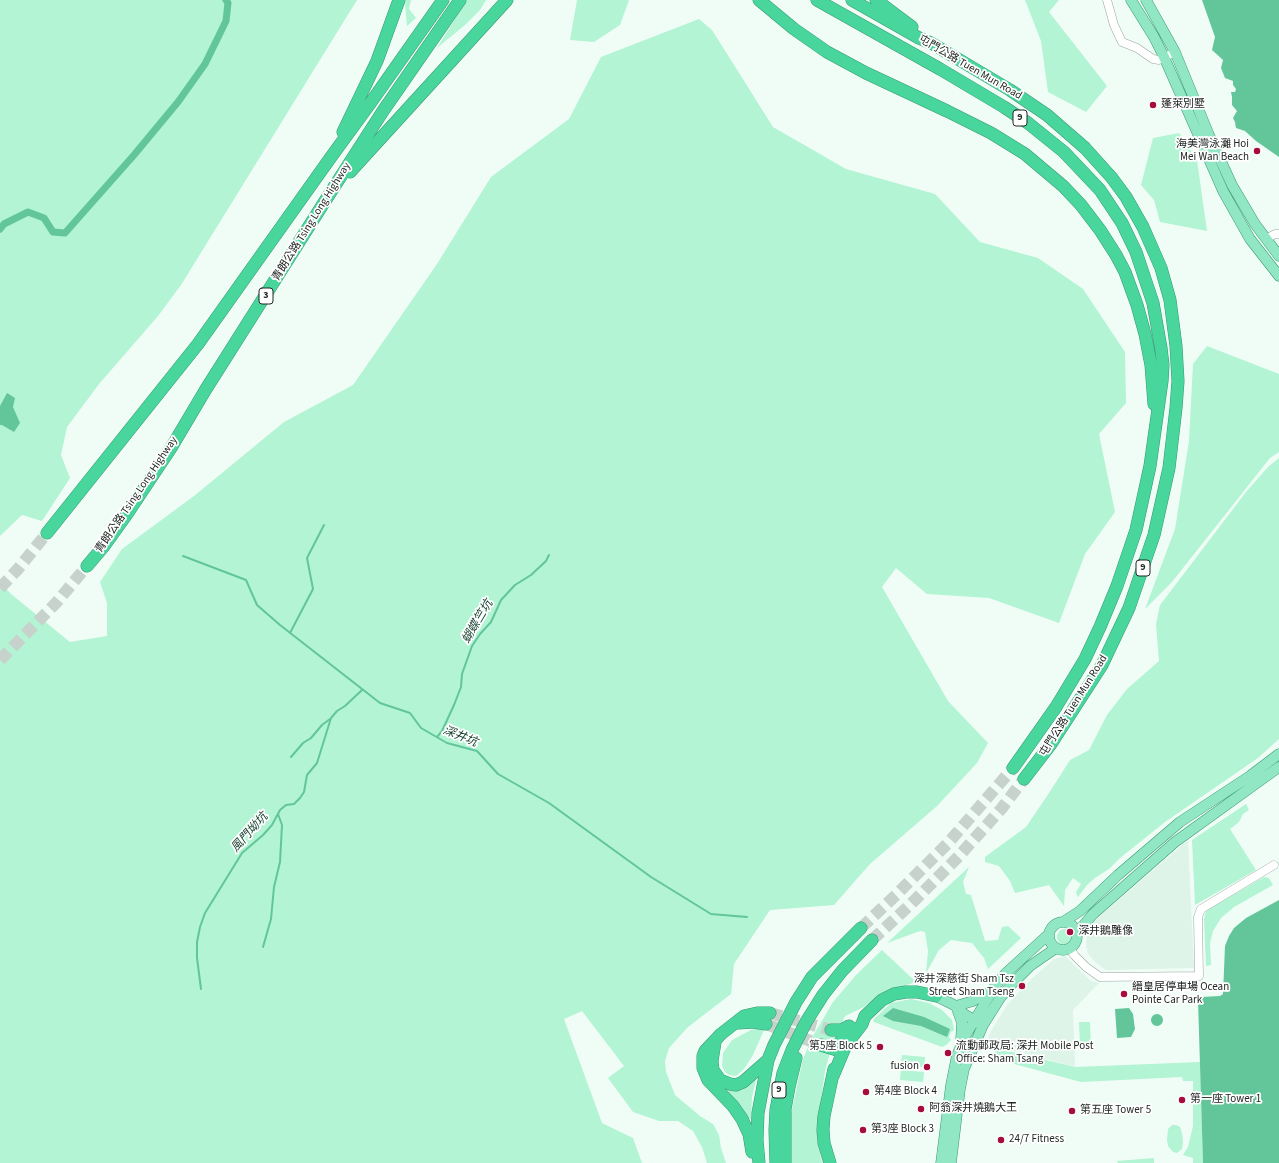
<!DOCTYPE html>
<html>
<head>
<meta charset="utf-8">
<style>
  body { margin:0 }
  canvas { display:block; background:#f0fdf6 }
</style>
</head>
<body>
<canvas width="1279" height="1163"></canvas>
<script>
const c = document.querySelector('canvas').getContext('2d');
c.lineJoin = 'round';
function fill(path, color) {
  c.fillStyle = color;
  c.fill(path, 'evenodd');
}
function shape(rows) {
  const path = new Path2D();
  for (const r of rows) {
    if (r.length === 3) {
      path.moveTo(r[0] + r[2], r[1]);
      path.arc(r[0], r[1], r[2], 0, 2 * Math.PI);
      continue;
    }
    path.moveTo(r[0], r[1]);
    for (let i = 2; i < r.length; i += 2) path.lineTo(r[i], r[i + 1]);
  }
  return path;
}
function strokePath(path, color, width, dash) {
  c.strokeStyle = color;
  c.lineWidth = width;
  c.lineCap = dash ? 'butt' : 'round';
  c.setLineDash(dash || []);
  c.stroke(path);
}
function drawText(font, color, halo, rows, align = 'center') {
  c.font = font + ' "Source Sans 3","Noto Sans TC",sans-serif';
  c.lineWidth = 3.5;
  c.setLineDash([]);
  c.textBaseline = 'middle';
  c.strokeStyle = halo;
  c.fillStyle = color;
  for (const [text, x, y, turn = 0] of rows) {
    c.save();
    c.translate(x, y);
    c.rotate((+turn || 0) * Math.PI / 180);
    c.textAlign = isNaN(turn) ? turn : align;
    if (halo) c.strokeText(text, 0, 0);
    c.fillText(text, 0, 0);
    c.restore();
  }
}
const built = shape([
  [1188,840,1194,968,1106,970,1096,963,1088,954,1086,946,1087,934,1091,924],
  [1065,956,1091,981,1099,983,1073,1010,1075,1067,986,1044,991,1031,1007,1005,1030,980,1054,959]
]);
const green = shape([
  [0,0,357,0,181,285,158,316,99,384,67,427,61,455,70,478,42,521,22,515,0,536],
  [406,0,411,0,409,9,416,18,407,26,405,4],
  [467,0,486,0,480,10,465,25,437,48],
  [577,0,629,0,620,25,594,42,570,40],
  [1025,0,1059,0,1049,12,1107,86,1086,112,1048,92,1041,41],
  [699,19,712,30,773,127,846,169,935,194,980,242,1038,258,1083,289,1125,352,1126,403,1099,434,1115,512,1085,554,1059,623,989,598,927,594,896,568,882,587,948,701,988,743,977,763,937,806,870,864,834,905,770,910,734,964,731,994,688,1027,669,1048,665,1061,666,1072,675,1095,700,1116,713,1124,719,1135,721,1148,726,1163,707,1163,702,1147,693,1131,678,1121,659,1121,633,1112,608,1078,624,1066,582,1011,564,1019,602,1123,633,1138,642,1163,0,1163,0,582,11,594,70,642,107,636,107,603,100,582,122,549,194,496,284,422,353,385,437,264,491,177,569,119,601,57],
  [1179,133,1197,160,1207,231,1160,222,1154,200,1141,185,1153,138],
  [1207,346,1279,374,1279,452,1270,458,1172,582,1145,609,1175,529,1189,441,1193,364],
  [1279,458,1279,739,1258,758,1165,822,1120,858,1109,869,1095,878,1087,885,1078,897,1076,892,1081,884,1073,878,1065,890,1064,906,1049,885,1015,893,1010,881,999,866,985,862,985,857,1026,827,1049,793,1070,760,1089,750,1107,715,1127,689,1159,661,1156,624,1160,605,1246,492,1268,467],
  [1246,804,1249,810,1243,814,1239,822,1230,829,1256,870,1195,905,1192,840],
  [969,867,963,882,966,894,971,895,985,941,998,940,1002,927,1008,926,1021,938,988,969,984,958,972,943,951,940,939,950,926,973,928,951,925,932,920,931,887,943],
  [1264,877,1269,878,1273,885,1234,907,1221,918,1213,931,1210,943,1211,965,1206,966,1204,920,1205,914,1207,910],
  [1065,937,8],
  [882,950,916,982,885,992,862,1008,845,1016,832,1045,825,1071,818,1119,817,1140,822,1163,790,1163,790,1119,803,1059,813,1036,833,1002,856,975],
  [911,999,929,1003,942,1010,952,1020,954,1030,951,1032,949,1037,951,1040,946,1045,942,1047,874,1022,873,1020,891,1003],
  [1079,1022,1090,1022,1091,1046,1080,1046],
  [760,1028,764,1030,753,1055,744,1069,736,1076,729,1075,725,1072,722,1066,723,1053,732,1040,751,1030],
  [995,1048,1075,1067,1200,1062,1203,1163,1193,1163,1193,1158,1183,1155,1188,1147,1193,1126,1193,1081,1183,1081,1182,1077,1081,1082,992,1058],
  [902,1055,925,1057,924,1067,901,1065],
  [901,1070,924,1072,923,1082,900,1080],
  [754,1080,756,1080,752,1097,751,1119,748,1119,741,1106,726,1089,745,1087],
  [1172,1125,1176,1125,1180,1127,1182,1133,1183,1142,1182,1149,1177,1153,1173,1152,1168,1146,1167,1140,1168,1129],
  [1154,1158,1154,1163,1118,1163,1117,1161]
]);
const water = shape([
  [1202,0,1279,0,1279,157,1256,141,1245,131,1236,128,1235,122,1233,118,1237,111,1232,105,1232,97,1231,92,1235,92,1236,89,1233,85,1233,81,1225,78,1221,68,1223,60,1212,50,1215,37],
  [7,393,15,398,13,407,20,423,14,432,2,425,0,425,0,406],
  [1279,900,1279,1163,1203,1163,1198,1000,1201,997,1220,996,1223,994,1225,946,1229,936,1234,928,1246,918],
  [893,1008,924,1017,950,1029,947,1037,921,1026,893,1021,883,1016],
  [1129,1008,1133,1014,1135,1029,1131,1037,1117,1038,1115,1009],
  [1157,1020,6]
]);
const stream = shape([
  [183,556,246,580,257,605,280,625,380,703,410,713,421,728,447,743,477,751,498,774,549,803,651,877,711,914,747,917],
  [290,633,313,589,307,558,324,525],
  [437,737,442,731,454,705,461,687,462,674,472,646,480,634,491,622,501,600,515,585,531,575,546,561,549,555],
  [291,757,303,743,311,738,322,725,330,719],
  [263,947,271,919,274,887,280,862,282,825,278,814],
  [201,989,197,958,197,942,200,927,205,913,242,853,263,835,272,825,280,810,286,805,294,804,300,798,304,792,307,775,317,763,331,718,337,711,345,706,362,690]
]);
const canal = shape([
  [0,229,4,224,28,212,44,218,53,232,65,233,134,155,178,102,205,64,226,21,228,3,226,0]
]);
const highwayTunnel = shape([
  [0,588,18,569,47,533],
  [0,660,56,603,87,566],
  [861,928,897,894,949,842,1013,768],
  [872,940,911,904,959,856,1002,808,1024,779],
  [770,1013,831,1030],
  [766,1024,821,1045]
]);
const minor = shape([
  [1107,0,1114,25,1122,42,1137,48,1153,59,1159,60,1175,52],
  [1266,239,1275,234,1279,234],
  [1069,948,1075,956,1086,967,1100,977,1199,976,1198,917,1201,909,1274,865]
]);
const major = shape([
  [1131,0,1154,37,1164,57,1223,191,1250,239,1279,276],
  [1146,0,1175,52,1209,135,1232,185,1255,224,1279,256],
  [1063,922,1080,911,1118,875,1180,822,1250,776,1279,754],
  [1063,936,14],
  [1077,933,1093,914,1175,842,1279,767],
  [936,996,956,1006,964,1014,979,1023],
  [956,1006,962,1023,961,1039],
  [956,1006,973,1001,991,991],
  [941,1163,951,1085,957,1055,967,1033,995,986,1006,973,1049,934],
  [951,1163,960,1089,964,1069,983,1025,1000,998,1014,982,1030,966,1056,948]
]);
const highway = shape([
  [759,0,794,29,827,52,866,73,947,111,991,133,1025,154,1063,186,1081,205,1100,230,1116,255,1125,272,1137,305,1145,334,1151,365,1154,404],
  [817,0,940,69,1004,107,1028,123,1064,152,1100,190,1122,223,1136,252,1153,303,1161,348,1163,365,1162,381,1150,466,1136,530,1117,586,1100,627,1085,659,1056,707,1013,768],
  [852,0,919,38,931,43,1010,90,1047,115,1085,148,1112,178,1126,197,1143,227,1161,268,1170,300,1176,346,1178,381,1176,408,1169,468,1154,535,1129,608,1102,665,1051,744,1024,779],
  [876,0,912,27],
  [343,132,377,61,399,0],
  [350,172,507,0],
  [47,533,198,344,331,157,369,105,443,0],
  [87,566,104,546,127,514,171,448,206,389,325,201,383,111,460,0],
  [738,1023,753,1022,766,1024],
  [831,1030,842,1030,849,1026],
  [715,1042,712,1061,713,1070,720,1080,730,1084,736,1085,743,1082,768,1060],
  [821,1045,837,1050,844,1047],
  [838,1047,848,1027],
  [833,1076,846,1045,862,1024,865,1016,882,1000,894,994,906,992,917,992,936,996],
  [752,1152,749,1134,742,1119,733,1106,708,1080,703,1068,703,1056,705,1051,721,1034,744,1016,757,1013,770,1013],
  [759,1163,757,1140,758,1113,768,1060,774,1045,796,1002,812,977,861,928],
  [776,1163,775,1130,776,1110,783,1073,792,1050,806,1022,823,995,842,971,872,940],
  [785,1163,785,1109,789,1087,796,1058],
  [830,1163,824,1143,823,1130,824,1116,834,1069]
]);
const markers = [
  [1153,105,4,"#a60c3c"],
  [1257,151,4,"#a60c3c"],
  [1070,932,4,"#a60c3c"],
  [1022,986,4,"#a60c3c"],
  [1124,994,4,"#a60c3c"],
  [880,1047,4,"#a60c3c"],
  [948,1053,4,"#a60c3c"],
  [927,1067,4,"#a60c3c"],
  [866,1092,4,"#a60c3c"],
  [1182,1100,4,"#a60c3c"],
  [921,1109,4,"#a60c3c"],
  [1072,1111,4,"#a60c3c"],
  [863,1130,4,"#a60c3c"],
  [1001,1140,4,"#a60c3c"]
];
const shields = [
  [1020,118,14],
  [266,296,14],
  [1143,568,14],
  [779,1090,14]
];
const shieldNames = [
  ["9",1020,118],
  ["3",266,296],
  ["9",1143,568],
  ["9",779,1090]
];
const streetNames = [
  ["屯門公路 Tuen Mun Road",970,68,30],
  ["青朗公路 Tsing Long Highway",312,222,-58],
  ["青朗公路 Tsing Long Highway",137,495,-56],
  ["屯門公路 Tuen Mun Road",1074,706,-58]
];
const poiNames = [
  ["蓬萊別墅",1161,105],
  ["海美灣泳灘 Hoi",1249,145,"right"],
  ["Mei Wan Beach",1249,158,"right"],
  ["深井鵝雕像",1078,932],
  ["深井深慈街 Sham Tsz",1014,980,"right"],
  ["Street Sham Tseng",1014,993,"right"],
  ["縉皇居停車場 Ocean",1132,988],
  ["Pointe Car Park",1132,1001],
  ["第5座 Block 5",872,1047,"right"],
  ["流動郵政局: 深井 Mobile Post",956,1047],
  ["Office: Sham Tsang",956,1060],
  ["fusion",919,1067,"right"],
  ["第4座 Block 4",874,1092],
  ["第一座 Tower 1",1190,1100],
  ["阿翁深井燒鵝大王",929,1109],
  ["第五座 Tower 5",1080,1111],
  ["第3座 Block 3",871,1130],
  ["24/7 Fitness",1009,1140]
];
const waterNames = [
  ["蝴蝶竺坑",478,622,-59],
  ["深井坑",460,737,22],
  ["風門坳坑",250,833,-48]
];
fill(built, '#dff4e9');
fill(green, '#b2f4d3');
fill(water, '#62c69a');
strokePath(stream, '#62c69a', 2);
strokePath(canal, '#62c69a', 7);
strokePath(highwayTunnel, '#c7d2cc', 12, [12, 6]);
strokePath(minor, '#99a59f', 9);
strokePath(major, '#3b9973', 11);
strokePath(highway, '#3b9973', 13);
strokePath(minor, '#fff', 8);
strokePath(major, '#91e6c4', 10);
strokePath(highway, '#48d69d', 12);
for (const [x, y, r, color] of markers) {
  const dot = new Path2D();
  dot.arc(x, y, r, 0, 2 * Math.PI);
  c.fillStyle = color;
  c.fill(dot);
  strokePath(dot, '#fff', 1.5);
}
for (const [x, y, w] of shields) {
  const box = new Path2D();
  box.roundRect(x - w / 2, y - 8, w, 16, 3);
  c.fillStyle = '#fff';
  c.fill(box);
  strokePath(box, '#222724', 1);
}
drawText('bold 10px', '#222724', null, shieldNames);
drawText('11px', '#222724', '#fff', streetNames);
drawText('11px', '#222724', '#fff', poiNames, 'left');
drawText('italic 12px', '#133e2c', '#fff', waterNames);
</script>
</body>
</html>
